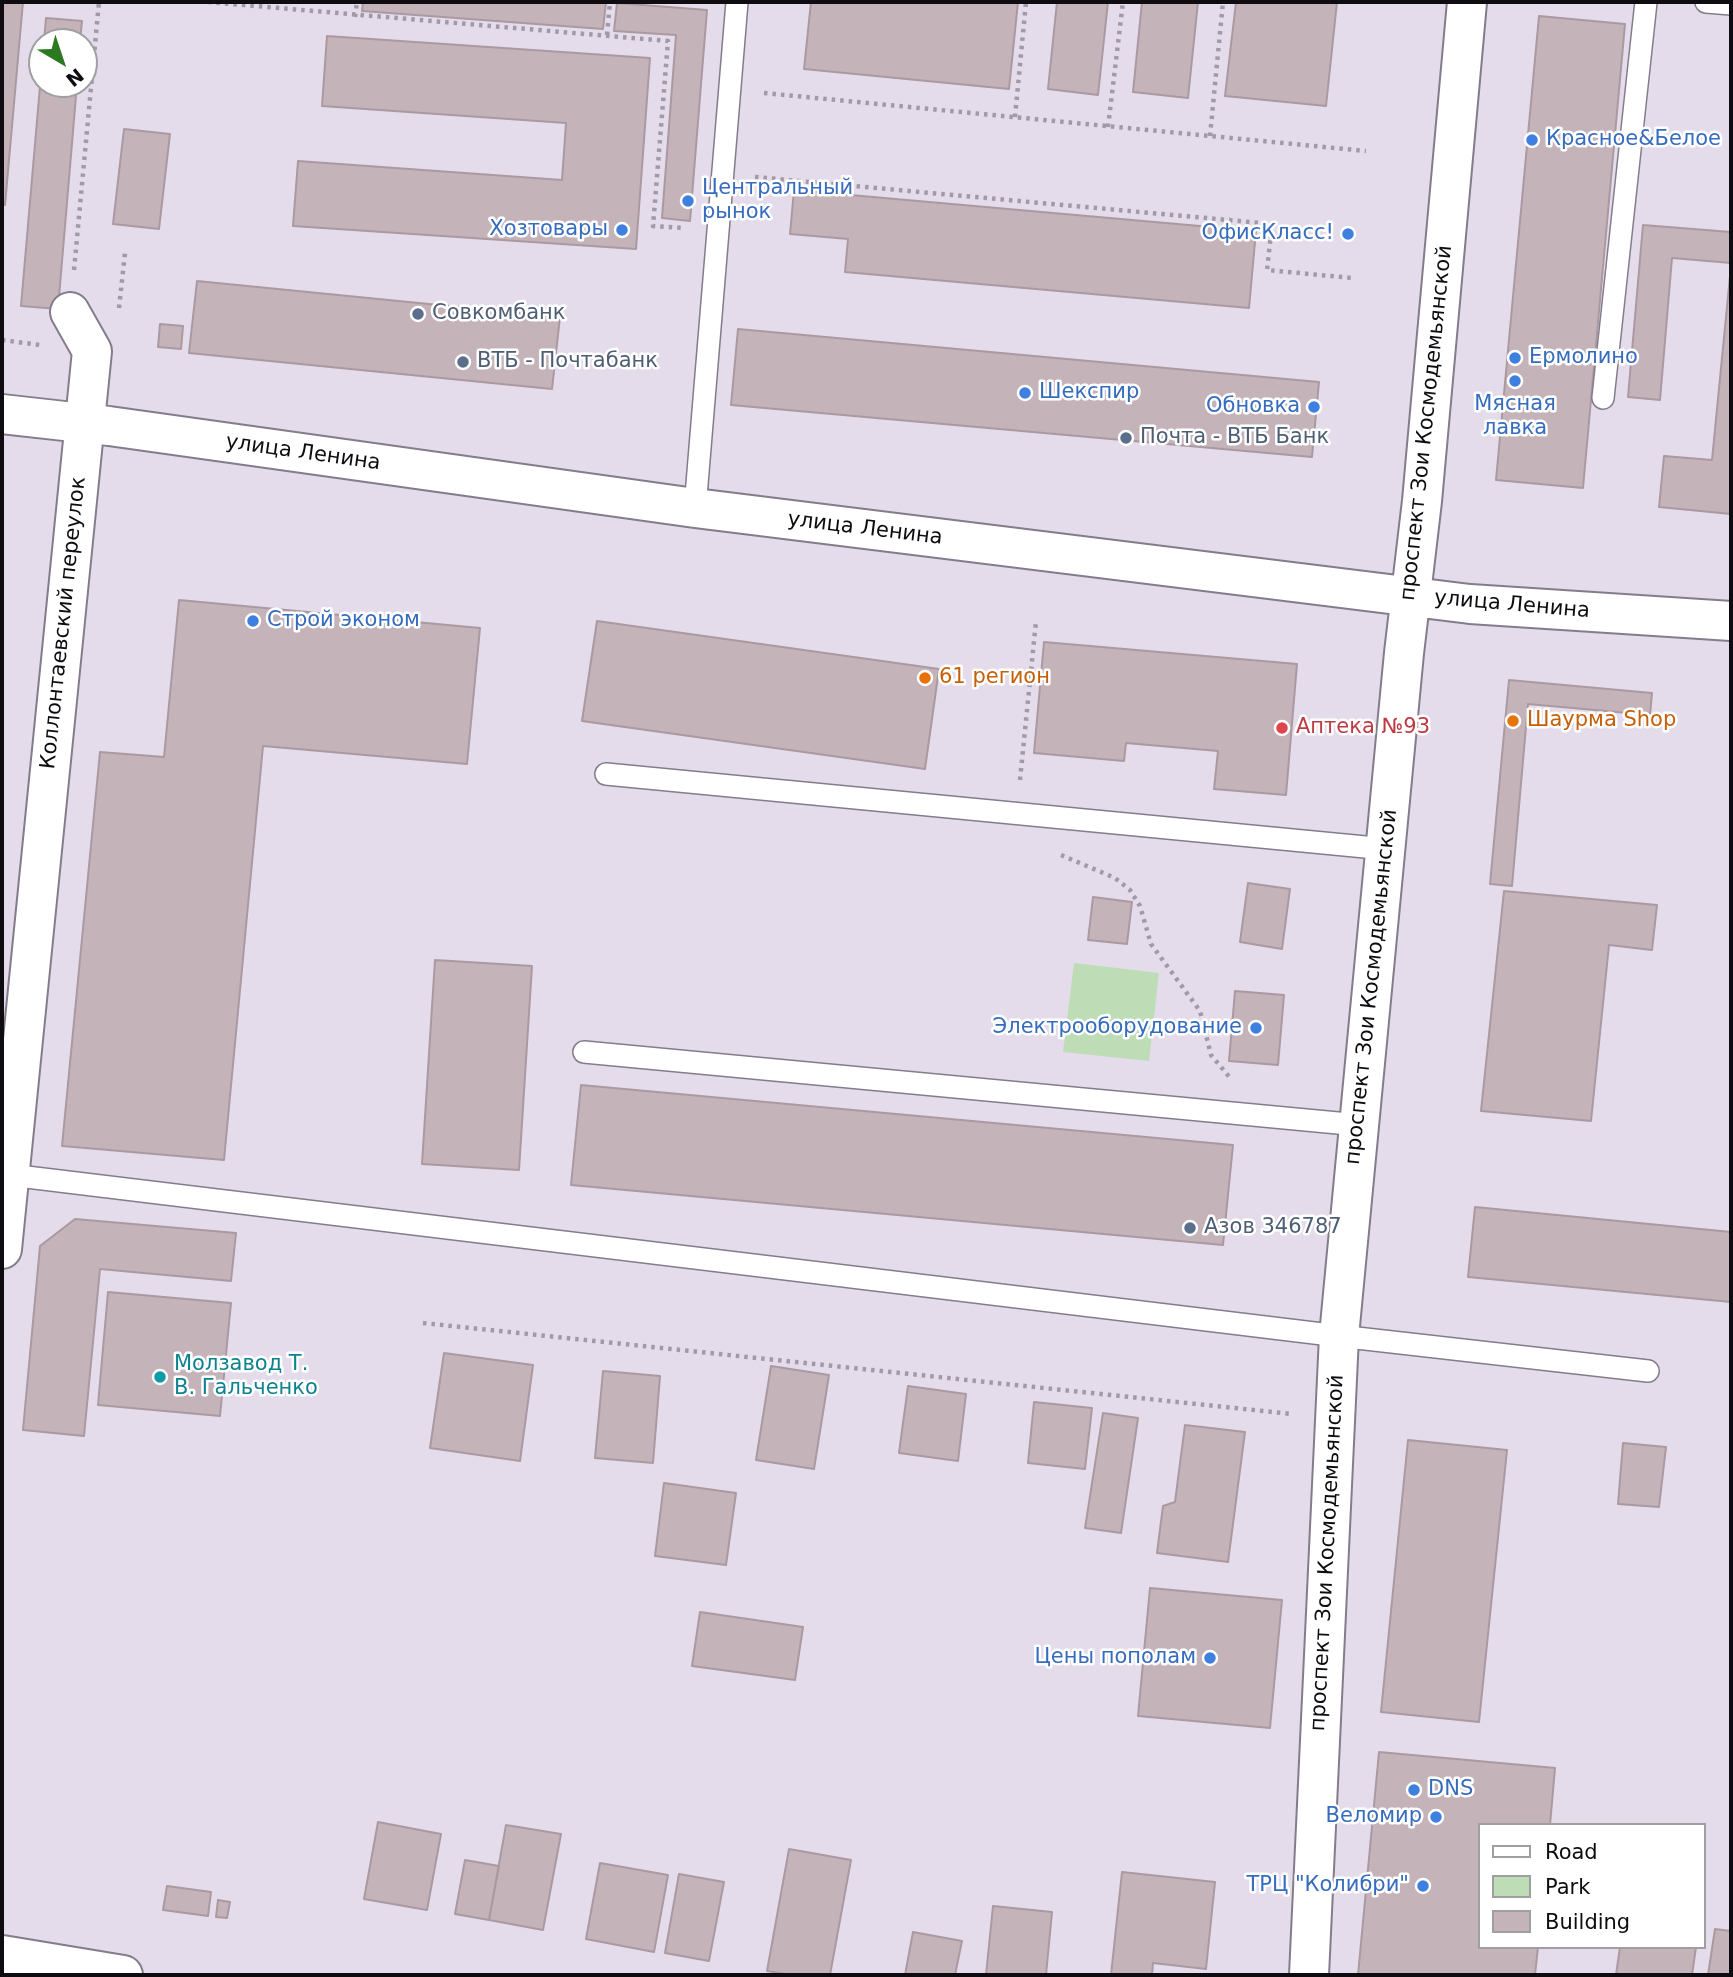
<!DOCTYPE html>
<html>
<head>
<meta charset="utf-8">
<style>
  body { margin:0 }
  #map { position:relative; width:1733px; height:1977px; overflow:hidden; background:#e4dceb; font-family:"DejaVu Sans",sans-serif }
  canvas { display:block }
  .frame { position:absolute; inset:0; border:4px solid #0f0c11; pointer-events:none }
  .legend { position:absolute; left:1478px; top:1823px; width:228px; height:126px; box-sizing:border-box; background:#fff; border:2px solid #9f9ea0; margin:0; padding:9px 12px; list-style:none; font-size:21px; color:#0f0c11 }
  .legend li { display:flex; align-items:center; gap:14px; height:35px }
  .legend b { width:35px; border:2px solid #9f9ea0 }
  .north { position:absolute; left:28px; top:28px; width:70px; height:70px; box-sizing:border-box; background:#fff; border:2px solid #9f9ea0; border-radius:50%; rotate:141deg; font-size:19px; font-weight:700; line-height:28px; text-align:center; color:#0f0c11 }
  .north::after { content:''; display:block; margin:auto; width:24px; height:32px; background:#2c7922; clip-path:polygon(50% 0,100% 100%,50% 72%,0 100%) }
</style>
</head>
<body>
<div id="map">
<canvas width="1733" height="1977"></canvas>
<div class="frame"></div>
<ul class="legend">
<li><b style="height:9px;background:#fff"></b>Road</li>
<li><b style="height:19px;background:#bedcb5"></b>Park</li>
<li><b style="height:19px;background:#c5b3ba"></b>Building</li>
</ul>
<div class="north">N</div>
</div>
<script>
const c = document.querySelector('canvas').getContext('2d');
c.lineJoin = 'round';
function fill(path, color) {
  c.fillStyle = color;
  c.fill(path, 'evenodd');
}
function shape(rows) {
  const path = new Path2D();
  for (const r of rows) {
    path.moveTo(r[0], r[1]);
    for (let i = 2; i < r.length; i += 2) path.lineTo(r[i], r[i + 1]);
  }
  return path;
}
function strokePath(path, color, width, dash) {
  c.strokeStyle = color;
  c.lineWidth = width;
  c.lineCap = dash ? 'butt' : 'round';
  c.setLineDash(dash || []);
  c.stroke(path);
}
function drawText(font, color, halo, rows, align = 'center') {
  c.font = font + ' "DejaVu Sans",sans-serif';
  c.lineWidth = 5;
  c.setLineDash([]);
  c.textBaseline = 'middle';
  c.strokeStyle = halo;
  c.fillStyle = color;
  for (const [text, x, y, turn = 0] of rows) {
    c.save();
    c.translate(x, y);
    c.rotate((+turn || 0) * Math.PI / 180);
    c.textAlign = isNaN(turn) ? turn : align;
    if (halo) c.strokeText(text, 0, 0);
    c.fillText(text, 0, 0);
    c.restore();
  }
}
const green = shape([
  [1074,963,1159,973,1149,1061,1063,1052]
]);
const building = shape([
  [2,2,23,2,5,205,2,204,2,2],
  [363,2,606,2,603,29,362,11,363,2],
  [811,2,1018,2,1009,89,804,69,811,2],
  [1057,2,1108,2,1098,95,1048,89,1057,2],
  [1142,2,1198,2,1188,98,1133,92,1142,2],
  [1236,2,1337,2,1326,106,1225,96,1236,2],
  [617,3,707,10,690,221,662,218,676,35,614,31,617,3],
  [1539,16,1625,24,1583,488,1496,480,1539,16],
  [46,18,82,21,80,42,44,42,46,18],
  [327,36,650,58,636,249,293,226,298,161,562,180,566,123,322,106,327,36],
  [42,63,42,84,77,84,58,309,21,306,42,63],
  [124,129,170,134,159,229,113,224,124,129],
  [794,190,1256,231,1249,308,845,272,848,239,790,234,794,190],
  [1643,225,1731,232,1731,263,1672,258,1660,400,1628,397,1643,225],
  [1730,276,1731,514,1659,507,1664,456,1712,460,1730,276],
  [197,281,560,317,552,389,189,353,197,281],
  [160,324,183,326,181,349,158,347,160,324],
  [738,329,1319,382,1312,457,731,405,738,329],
  [179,600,480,628,467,764,263,746,224,1160,62,1146,100,752,164,757,179,600],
  [597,621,939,669,925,769,582,721,597,621],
  [1044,642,1297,664,1286,795,1214,789,1218,751,1126,743,1124,761,1034,753,1044,642],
  [1509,680,1652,693,1650,715,1528,704,1512,886,1490,884,1509,680],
  [1248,883,1290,889,1282,949,1240,942,1248,883],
  [1504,891,1657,905,1652,950,1609,945,1591,1121,1481,1111,1504,891],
  [1093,897,1132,902,1127,944,1088,940,1093,897],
  [435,960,532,966,519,1170,422,1164,435,960],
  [1235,991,1284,995,1278,1065,1229,1061,1235,991],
  [581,1085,1233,1145,1223,1245,571,1185,581,1085],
  [1475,1207,1731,1232,1731,1302,1468,1277,1475,1207],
  [75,1219,236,1233,231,1281,100,1269,84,1436,23,1430,40,1246,75,1219],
  [108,1292,231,1303,220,1416,98,1405,108,1292],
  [444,1353,533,1365,520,1461,430,1448,444,1353],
  [771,1366,829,1375,814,1469,756,1460,771,1366],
  [603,1371,660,1376,653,1463,595,1458,603,1371],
  [908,1386,966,1394,958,1461,899,1453,908,1386],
  [1034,1402,1092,1408,1085,1469,1028,1463,1034,1402],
  [1103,1413,1138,1418,1121,1533,1085,1528,1103,1413],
  [1185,1425,1245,1432,1228,1562,1157,1553,1163,1506,1175,1502,1185,1425],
  [1408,1440,1507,1450,1479,1722,1381,1712,1408,1440],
  [1623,1443,1666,1447,1659,1507,1618,1504,1623,1443],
  [664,1483,736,1493,726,1565,655,1556,664,1483],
  [1150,1588,1282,1600,1270,1728,1138,1716,1150,1588],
  [700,1612,803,1627,795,1680,692,1666,700,1612],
  [1379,1752,1555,1768,1550,1825,1479,1825,1479,1947,1538,1947,1535,1975,1358,1975,1379,1752],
  [378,1822,441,1834,427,1910,364,1899,378,1822],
  [506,1825,561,1834,543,1930,489,1920,506,1825],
  [789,1849,851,1860,830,1975,791,1975,767,1971,789,1849],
  [465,1860,499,1866,489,1920,455,1914,465,1860],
  [600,1863,668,1875,654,1952,586,1939,600,1863],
  [1122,1872,1215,1882,1206,1969,1153,1963,1152,1975,1111,1975,1122,1872],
  [679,1874,724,1882,709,1961,665,1953,679,1874],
  [167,1886,211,1892,208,1916,163,1910,167,1886],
  [218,1900,230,1902,227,1918,216,1917,218,1900],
  [993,1906,1052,1912,1046,1975,986,1975,993,1906],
  [1715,1929,1731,1931,1731,1975,1708,1975,1715,1929],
  [913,1932,962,1941,955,1975,905,1975,913,1932],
  [1620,1947,1696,1947,1692,1975,1616,1975,1620,1947]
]);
const path = shape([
  [208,2,668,41,653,226,684,228],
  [355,17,357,2],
  [607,35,610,2],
  [764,93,1366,151],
  [1015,117,1026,2],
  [1108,127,1123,2],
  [1210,136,1223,2],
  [755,177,1272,224,1267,270,1352,278],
  [74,270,99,2],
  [119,308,125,253],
  [2,340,40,345],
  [1020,780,1036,621],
  [1061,855,1115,878,1130,890,1140,906,1151,944,1200,1011,1211,1055,1231,1079],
  [423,1323,1292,1414]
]);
const service = shape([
  [1706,2,1731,4],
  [1603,398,1646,2],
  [695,508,737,2],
  [606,774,1386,849],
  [584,1052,1359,1125],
  [10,1175,1339,1336,1648,1371]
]);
const minor = shape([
  [2,1249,92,351,70,312],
  [2,1955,123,1975]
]);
const tertiary = shape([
  [2,414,109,426,695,508,1470,604,1731,621],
  [1309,1975,1339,1336,1404,653,1422,501,1467,2]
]);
const markers = [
  [1532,140,7,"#3f7fe0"],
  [688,201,7,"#3f7fe0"],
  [622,230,7,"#3f7fe0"],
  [1348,234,7,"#3f7fe0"],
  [418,314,7,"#5c6f8a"],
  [1515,358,7,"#3f7fe0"],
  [463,362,7,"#5c6f8a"],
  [1515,381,7,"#3f7fe0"],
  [1025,393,7,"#3f7fe0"],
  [1314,407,7,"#3f7fe0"],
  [1126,438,7,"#5c6f8a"],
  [253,621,7,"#3f7fe0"],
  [925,678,7,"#e8710a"],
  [1513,721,7,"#e8710a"],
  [1282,728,7,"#e0444e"],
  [1256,1028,7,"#3f7fe0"],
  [1190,1228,7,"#5c6f8a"],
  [160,1377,7,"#0f9aa8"],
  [1210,1658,7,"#3f7fe0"],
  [1414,1790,7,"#3f7fe0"],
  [1436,1817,7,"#3f7fe0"],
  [1423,1886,7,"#3f7fe0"]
];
const shopNames = [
  ["Красное&Белое",1546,140,"left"],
  ["Центральный",702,189,"left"],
  ["рынок",702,213,"left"],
  ["Хозтовары",608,230],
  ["ОфисКласс!",1334,234],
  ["Ермолино",1529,358,"left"],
  ["Шекспир",1039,393,"left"],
  ["Мясная",1515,405,"center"],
  ["лавка",1515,429,"center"],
  ["Обновка",1300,407],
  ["Строй эконом",267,621,"left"],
  ["Электрооборудование",1242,1028],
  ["Цены пополам",1196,1658],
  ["DNS",1428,1790,"left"],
  ["Веломир",1422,1817],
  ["ТРЦ \"Колибри\"",1409,1886]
];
const serviceNames = [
  ["Совкомбанк",432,314],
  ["ВТБ - Почтабанк",477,362],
  ["Почта - ВТБ Банк",1140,438],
  ["Азов 346787",1204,1228]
];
const streetNames = [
  ["проспект Зои Космодемьянской",1427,423,-84],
  ["улица Ленина",303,453,8],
  ["улица Ленина",865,529,7],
  ["улица Ленина",1512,605,5],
  ["Коллонтаевский переулок",64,623,-84],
  ["проспект Зои Космодемьянской",1372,987,-84],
  ["проспект Зои Космодемьянской",1328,1553,-87]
];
const foodNames = [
  ["61 регион",939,678],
  ["Шаурма Shop",1527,721]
];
const healthNames = [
  ["Аптека №93",1296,728]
];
const cultureNames = [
  ["Молзавод Т.",174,1365],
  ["В. Гальченко",174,1389]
];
fill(green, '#bedcb5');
fill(building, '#c5b3ba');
strokePath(building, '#aa99a0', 2);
strokePath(service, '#847c8a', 24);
strokePath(minor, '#847c8a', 42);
strokePath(tertiary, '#847c8a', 42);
strokePath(path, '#a19aa6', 4.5, [3.5, 5]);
strokePath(service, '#fff', 21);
strokePath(minor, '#fff', 38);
strokePath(tertiary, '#fff', 38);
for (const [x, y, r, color] of markers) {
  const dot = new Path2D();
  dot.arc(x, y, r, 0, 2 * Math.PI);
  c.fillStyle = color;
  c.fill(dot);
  strokePath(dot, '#fff', 2.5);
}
drawText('21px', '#366cbe', '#fff', shopNames, 'right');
drawText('21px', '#4e5e75', '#fff', serviceNames, 'left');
drawText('21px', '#0f0c11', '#fff', streetNames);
drawText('21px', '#c56008', '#fff', foodNames, 'left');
drawText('21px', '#be3a42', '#fff', healthNames, 'left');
drawText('21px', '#0d838f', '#fff', cultureNames, 'left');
</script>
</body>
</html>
